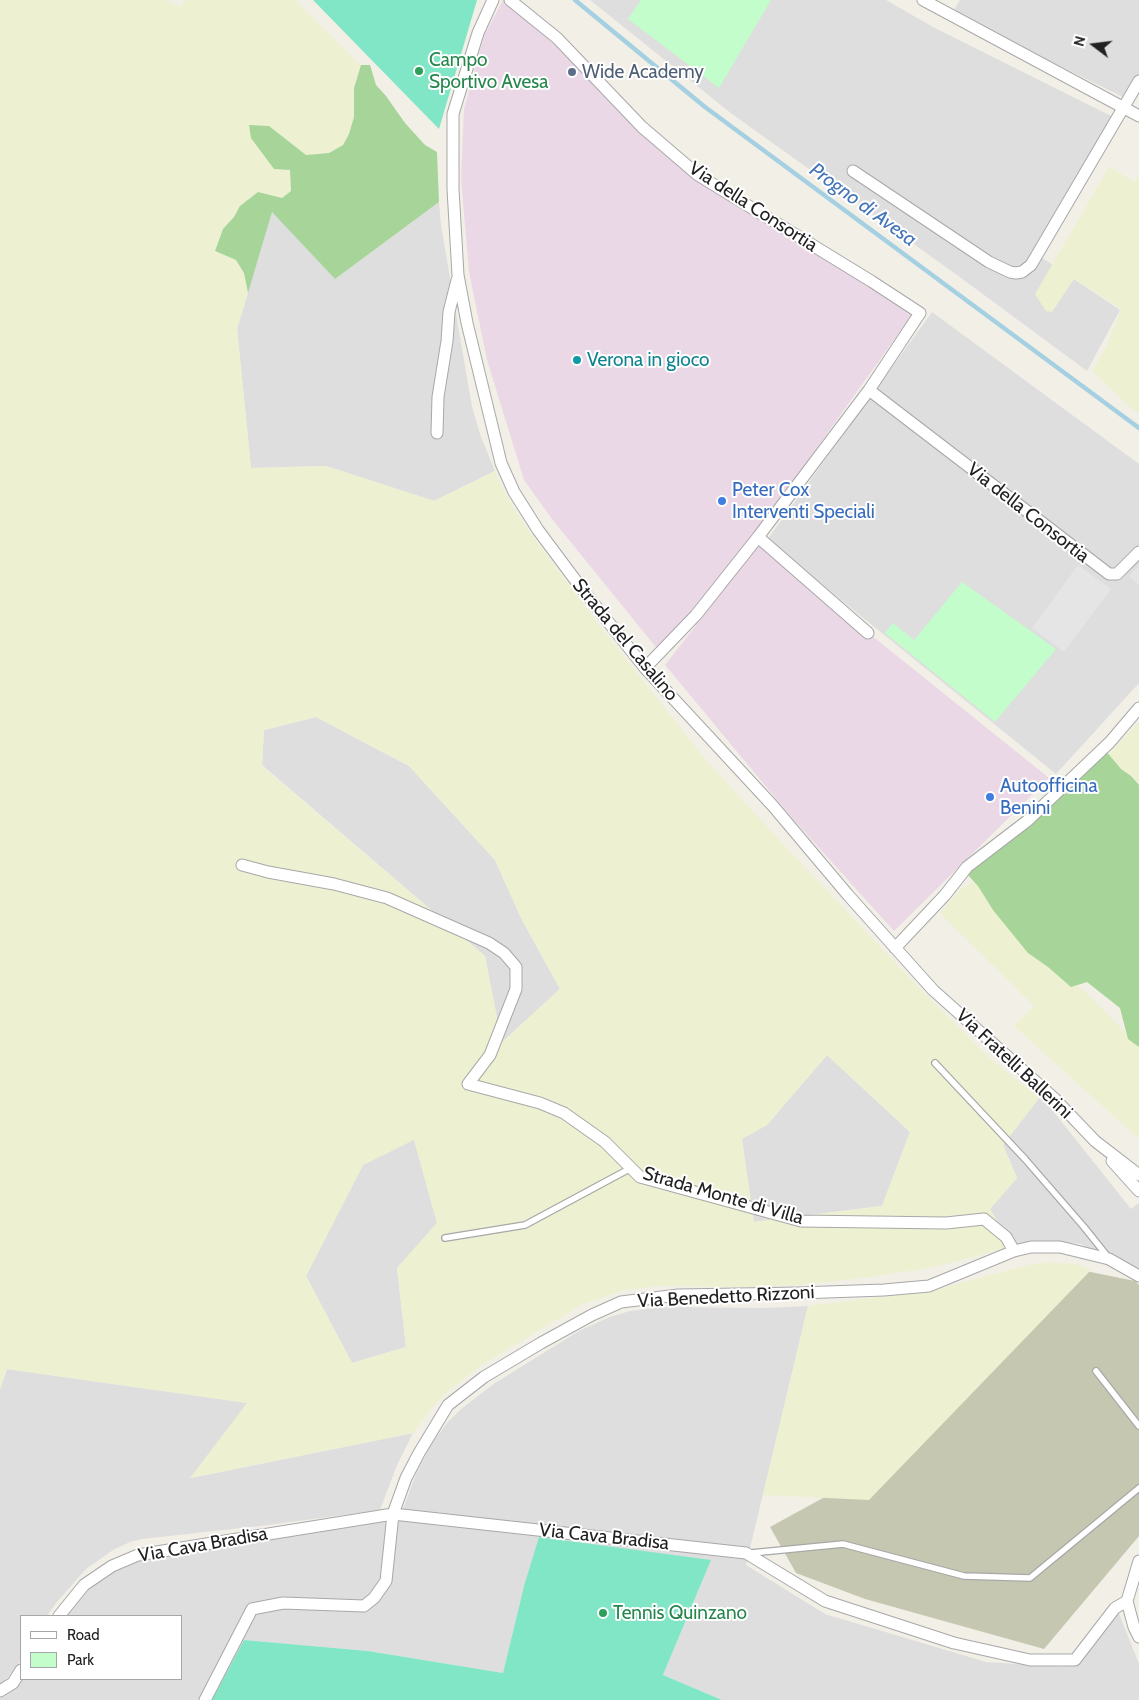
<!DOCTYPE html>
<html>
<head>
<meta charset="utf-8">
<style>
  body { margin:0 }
  #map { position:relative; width:1139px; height:1700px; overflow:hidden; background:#f2efe7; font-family:Cabin,sans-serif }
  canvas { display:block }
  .legend { position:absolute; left:20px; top:1615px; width:162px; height:65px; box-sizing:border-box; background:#fff; border:1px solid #a6a6a6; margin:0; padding:6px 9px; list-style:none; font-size:15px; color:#212121 }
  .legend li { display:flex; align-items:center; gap:10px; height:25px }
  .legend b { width:25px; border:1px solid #a6a6a6 }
  .north { position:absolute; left:1069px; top:20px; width:50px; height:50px; -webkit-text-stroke:4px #fff; paint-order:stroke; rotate:285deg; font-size:14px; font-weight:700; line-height:20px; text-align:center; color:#212121 }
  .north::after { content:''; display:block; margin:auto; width:18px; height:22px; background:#212121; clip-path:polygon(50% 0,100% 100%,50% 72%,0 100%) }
</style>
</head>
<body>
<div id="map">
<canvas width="1139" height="1700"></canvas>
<ul class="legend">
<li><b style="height:6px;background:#fff"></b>Road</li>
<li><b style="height:14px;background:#c2fdcb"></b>Park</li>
</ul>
<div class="north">N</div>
</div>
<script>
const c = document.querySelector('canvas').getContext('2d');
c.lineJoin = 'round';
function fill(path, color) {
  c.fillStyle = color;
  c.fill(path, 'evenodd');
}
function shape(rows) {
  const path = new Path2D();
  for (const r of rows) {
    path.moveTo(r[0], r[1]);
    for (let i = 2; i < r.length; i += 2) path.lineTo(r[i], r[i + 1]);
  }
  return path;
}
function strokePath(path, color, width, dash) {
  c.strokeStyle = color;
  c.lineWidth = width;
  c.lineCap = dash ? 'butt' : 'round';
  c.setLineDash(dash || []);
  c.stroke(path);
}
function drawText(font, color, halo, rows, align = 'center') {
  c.font = font + ' Cabin,sans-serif';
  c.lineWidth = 4;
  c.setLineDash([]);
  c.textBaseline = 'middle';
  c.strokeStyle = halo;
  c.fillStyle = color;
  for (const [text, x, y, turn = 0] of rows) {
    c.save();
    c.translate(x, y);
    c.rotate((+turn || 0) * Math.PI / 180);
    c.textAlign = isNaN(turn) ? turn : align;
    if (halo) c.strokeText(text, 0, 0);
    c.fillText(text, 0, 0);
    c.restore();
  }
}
const residential = shape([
  [590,0,886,0,933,27,1119,120,1032,251,1120,310,1087,371,957,275,732,114],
  [960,0,1139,0,1139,76,1125,98,952,13],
  [439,202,441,225,472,407,481,437,495,471,434,501,326,466,251,468,237,329,272,211,335,279],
  [932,312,1139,464,1139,683,1056,774,767,540],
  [316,717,409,766,495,860,522,920,560,989,501,1043,485,956,262,765,264,730],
  [827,1055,910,1132,882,1206,753,1222,742,1138,767,1125],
  [1039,1098,1049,1106,1131,1209,1139,1203,1139,1282,1113,1263,1081,1244,1050,1241,1028,1242,1012,1247,990,1209,1017,1178,1003,1145],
  [414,1139,437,1223,397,1268,406,1347,352,1363,306,1276,363,1165],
  [808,1306,746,1565,825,1614,986,1662,1064,1667,1114,1601,1139,1664,1139,1700,722,1700,663,1675,711,1560,524,1586,503,1673,368,1651,244,1640,212,1700,0,1700,0,1691,21,1679,181,1679,181,1616,59,1616,100,1574,125,1560,393,1514,396,1528,416,1474,432,1443,447,1423,461,1409,495,1383,579,1331,610,1317,630,1311,660,1307,765,1308],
  [7,1369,248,1403,191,1478,413,1433,397,1465,380,1510,268,1525,142,1539,130,1542,113,1550,86,1569,56,1603,47,1616,21,1616,21,1660,5,1681,0,1686,0,1389]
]);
const industrial = shape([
  [503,0,702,173,913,313,779,501,659,651,552,519,524,480,487,360,469,272,461,178,464,109,484,36],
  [759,545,1049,778,894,931,793,819,665,665]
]);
const construction = shape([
  [1056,1265,1135,1281,1139,1285,1139,1536,1044,1649,865,1599,796,1573,770,1527,843,1487]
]);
const farmland = shape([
  [0,0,167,0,181,7,185,0,295,0,361,65,354,88,354,117,349,134,343,145,329,153,306,155,269,126,290,170,291,191,282,198,258,193,240,206,235,217,223,229,215,251,236,260,244,273,248,293,237,329,251,468,326,466,434,501,495,471,501,486,516,512,544,552,607,635,705,759,784,845,921,990,993,1061,1039,1098,1003,1145,1017,1178,990,1209,1012,1247,930,1268,877,1276,800,1285,735,1287,659,1286,625,1290,581,1305,482,1365,447,1392,431,1409,413,1433,190,1478,247,1403,7,1369,0,1389],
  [316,717,409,766,495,860,522,920,560,989,502,1042,485,956,262,766,264,730],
  [827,1055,910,1132,882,1206,754,1222,742,1139,767,1125],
  [414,1140,437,1223,397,1268,406,1347,352,1363,306,1276,363,1165],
  [1109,167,1135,182,1139,176,1139,414,1129,406,1092,371,1107,346,1121,309,1074,279,1052,312,1046,311,1035,294],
  [1139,722,1139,795,1102,761],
  [974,881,1139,1046,1139,1139,1014,1026,1034,1006,940,913,960,890],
  [1051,1262,1075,1264,1091,1270,869,1500,763,1495,808,1306,934,1290,1032,1264]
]);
const forest = shape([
  [361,65,370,65,376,85,386,96,405,123,425,145,437,152,439,202,335,279,272,212,248,293,244,273,236,260,215,251,223,229,234,217,240,206,258,192,282,198,291,191,290,170,274,169,251,138,249,125,269,126,306,155,329,153,343,145,349,134,354,117,354,88],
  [1106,751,1121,769,1131,776,1139,785,1139,1047,1128,1039,1120,1008,1087,982,1071,987,1048,967,1028,953,993,910,978,886,967,874]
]);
const park = shape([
  [641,0,771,0,719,88,628,19],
  [962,582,1056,649,995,722,885,633,893,623,914,640]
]);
const pitch = shape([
  [313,0,477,0,439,129],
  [539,1537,711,1560,663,1675,722,1700,212,1700,244,1640,368,1651,503,1673,524,1586]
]);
const parking = shape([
  [1078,565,1111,589,1064,652,1032,628],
  [1139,566,1139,585,1129,576]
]);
const stream = shape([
  [575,0,705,107,1139,428]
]);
const lane = shape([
  [935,1063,1025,1159,1084,1227,1108,1257],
  [445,1238,525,1225,631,1168],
  [1096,1371,1139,1426],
  [751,1553,843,1544,964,1576,1030,1578,1139,1488]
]);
const street = shape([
  [493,0,478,33,453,114,453,189,458,275,467,323,495,438,501,463,514,492,538,530,582,589,645,668,773,806,848,895,933,990,1054,1098,1095,1141,1139,1175],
  [510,0,557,38,642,127,698,175,871,281,920,313,869,390,758,537,696,615,645,668],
  [923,0,1139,116],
  [853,171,989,262,1010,272,1016,273,1022,272,1031,265,1139,81],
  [869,390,1109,574,1117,574,1139,552],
  [437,433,438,397,447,341,449,312,457,280],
  [758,537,868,633],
  [242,865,268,872,334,884,387,898,489,943,504,953,516,967,516,989,490,1055,468,1084,540,1103,564,1113,605,1142,640,1177,801,1221,946,1223,984,1219,1006,1237,1014,1251],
  [895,948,945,895,967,867,1027,821,1110,742,1139,708],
  [1112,1161,1139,1191],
  [1139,1561,1127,1601,1134,1627,1139,1637],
  [59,1616,84,1585,112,1566,138,1555,393,1514,746,1553,825,1601,954,1643,1030,1660,1075,1660,1115,1608,1127,1601],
  [0,1691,13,1683,21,1670],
  [205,1700,252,1609,283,1603,364,1606,374,1598,386,1581,393,1514,406,1478,419,1453,448,1405,484,1377,541,1343,592,1315,621,1302,678,1295,799,1293,884,1290,929,1286,1014,1251,1031,1247,1060,1247,1109,1259,1139,1276]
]);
const markers = [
  [419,71,5,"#2e9e5b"],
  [572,72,5,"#5c6f8a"],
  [577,360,5,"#0f9aa8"],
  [722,501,5,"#3f7fe0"],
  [990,797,5,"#3f7fe0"],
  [603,1613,5,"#2e9e5b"]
];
const leisureNames = [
  ["Campo",429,60],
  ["Sportivo Avesa",429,82],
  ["Tennis Quinzano",613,1613]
];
const serviceNames = [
  ["Wide Academy",582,72]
];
const streetNames = [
  ["Via della Consortia",753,207,33],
  ["Via della Consortia",1028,513,38],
  ["Strada del Casalino",625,640,50],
  ["Via Fratelli Ballerini",1014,1064,43],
  ["Strada Monte di Villa",723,1196,16],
  ["Via Benedetto Rizzoni",726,1297,-3],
  ["Via Cava Bradisa",604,1537,6],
  ["Via Cava Bradisa",203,1545,-10]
];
const cultureNames = [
  ["Verona in gioco",587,360]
];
const shopNames = [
  ["Peter Cox",732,490],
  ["Interventi Speciali",732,512],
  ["Autoofficina",1000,786],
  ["Benini",1000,808]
];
const waterNames = [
  ["Progno di Avesa",863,205,36]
];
fill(residential, '#dfdede');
fill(industrial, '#ebd8e6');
fill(construction, '#c6c7b1');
fill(farmland, '#edf1d1');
fill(forest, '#a6d499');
fill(park, '#c2fdcb');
fill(pitch, '#80e6c6');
fill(parking, '#e5e5e5');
strokePath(stream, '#a5d0e2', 4.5);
strokePath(lane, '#a8a8a8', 8);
strokePath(street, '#a8a8a8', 13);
strokePath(lane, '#fff', 5.5);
strokePath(street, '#fff', 11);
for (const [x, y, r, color] of markers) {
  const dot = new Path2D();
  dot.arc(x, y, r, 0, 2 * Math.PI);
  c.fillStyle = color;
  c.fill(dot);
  strokePath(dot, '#fff', 2);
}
drawText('19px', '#27864d', '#fff', leisureNames, 'left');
drawText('19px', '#4e5e75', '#fff', serviceNames, 'left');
drawText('19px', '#212121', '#fff', streetNames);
drawText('19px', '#0d838f', '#fff', cultureNames, 'left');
drawText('19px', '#366cbe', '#fff', shopNames, 'left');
drawText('italic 20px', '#4576b9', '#fff', waterNames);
</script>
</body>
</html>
